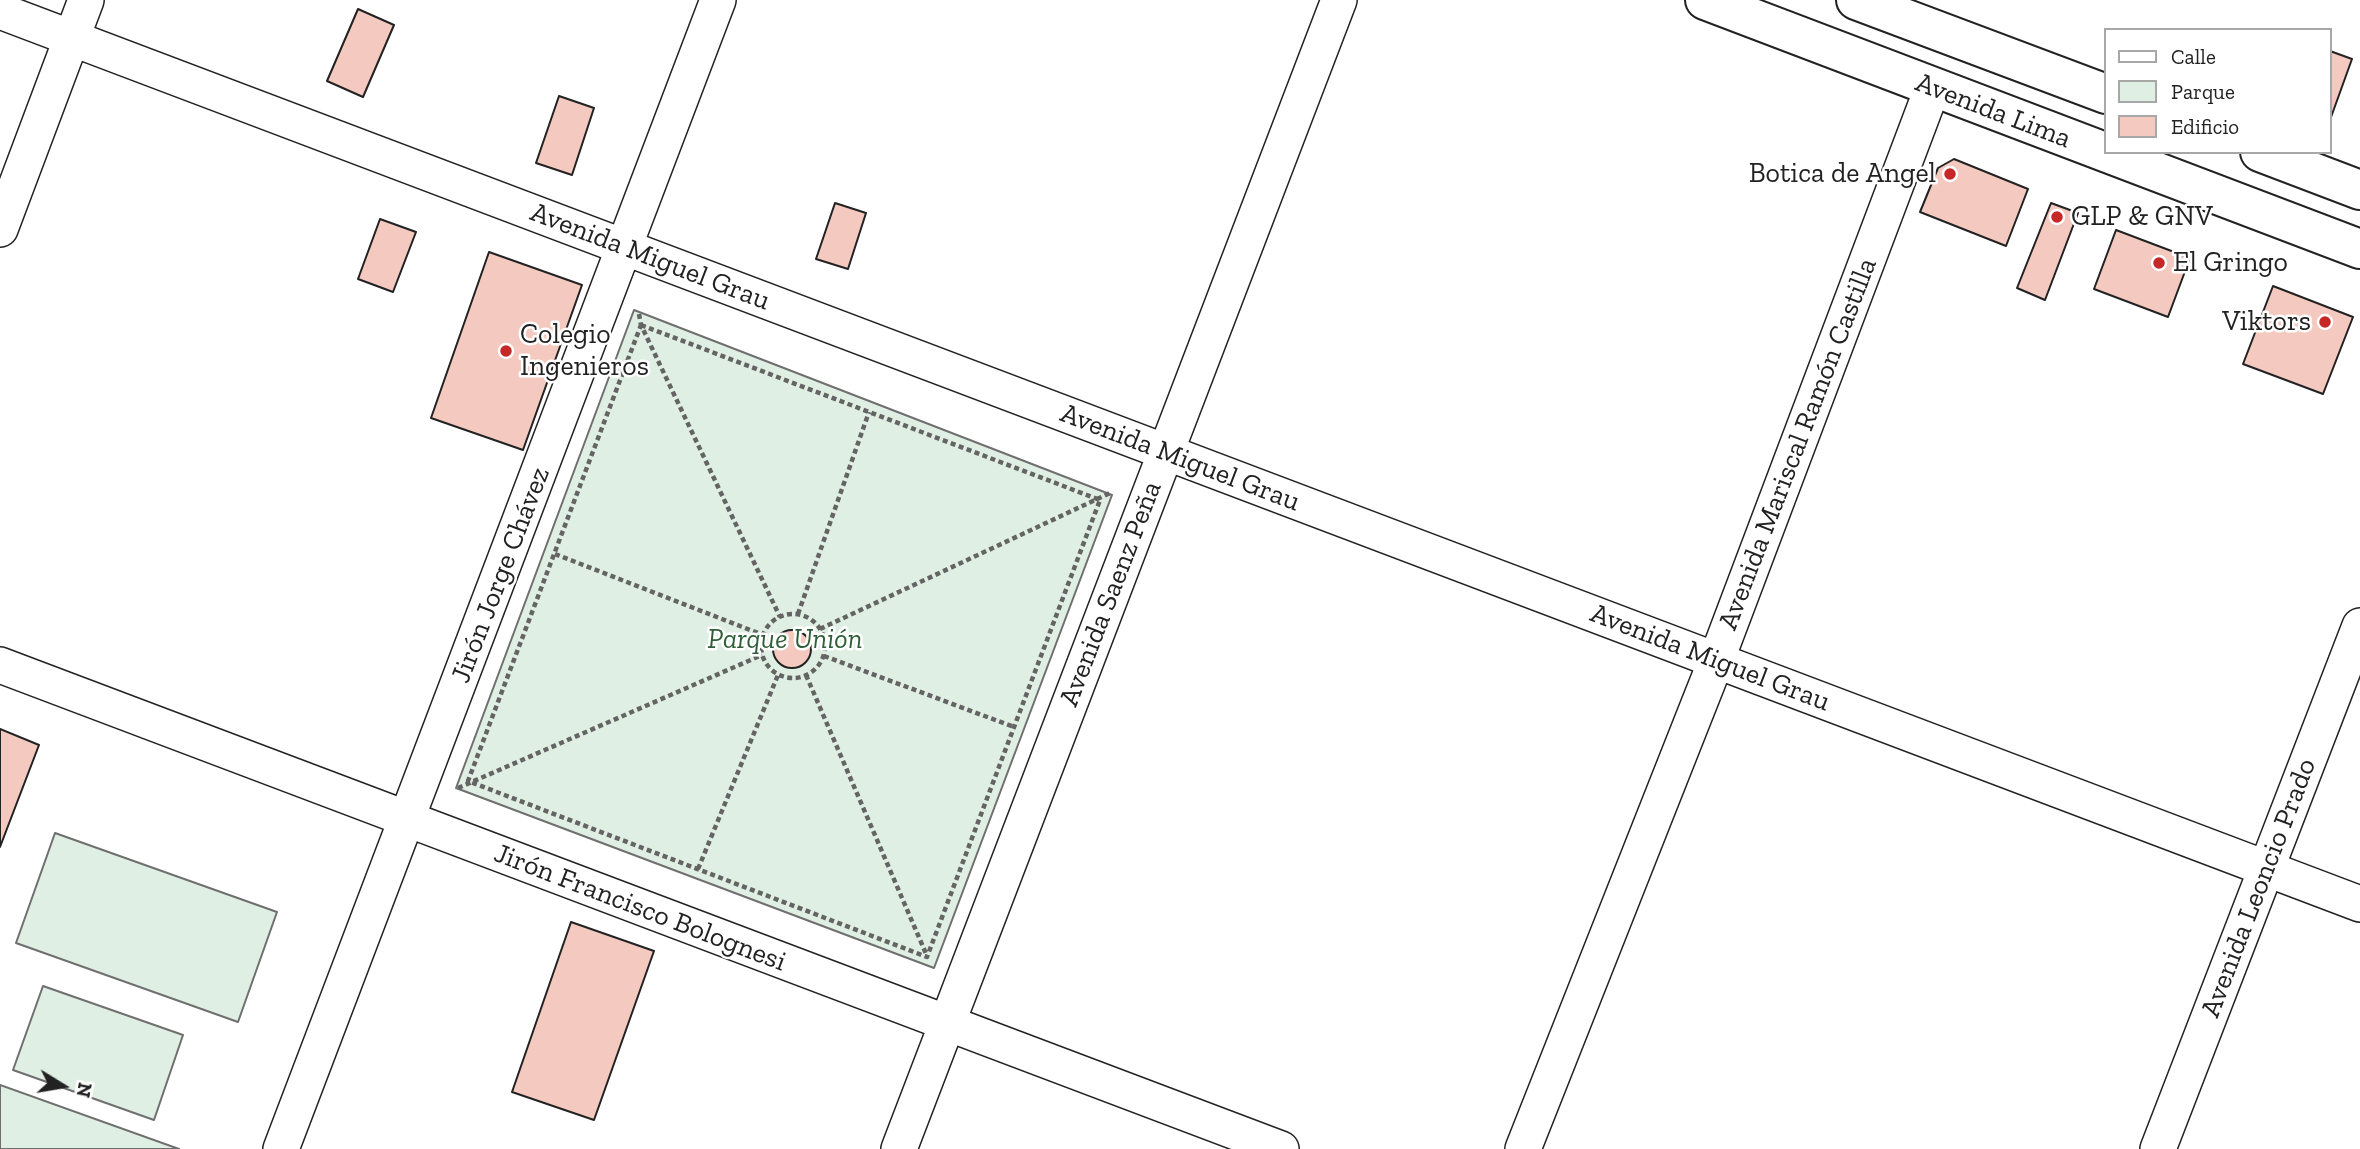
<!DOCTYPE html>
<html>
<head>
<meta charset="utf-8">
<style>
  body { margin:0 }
  #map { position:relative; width:2360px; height:1149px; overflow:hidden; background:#fff; font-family:"Zilla Slab",serif }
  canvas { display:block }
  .legend { position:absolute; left:2104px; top:28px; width:228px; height:126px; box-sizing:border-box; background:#fff; border:2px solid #a7a7a7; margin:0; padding:9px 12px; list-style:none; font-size:21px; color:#222 }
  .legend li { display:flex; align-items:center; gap:14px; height:35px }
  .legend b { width:35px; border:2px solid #a7a7a7 }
  .north { position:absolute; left:28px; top:1051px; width:70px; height:70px; -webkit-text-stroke:5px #fff; paint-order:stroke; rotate:101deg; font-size:19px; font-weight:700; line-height:28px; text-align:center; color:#222 }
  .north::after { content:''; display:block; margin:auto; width:24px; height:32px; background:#222; clip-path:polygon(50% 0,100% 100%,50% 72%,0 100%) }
</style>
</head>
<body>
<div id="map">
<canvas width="2360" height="1149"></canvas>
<ul class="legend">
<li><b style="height:9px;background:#fff"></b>Calle</li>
<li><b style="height:19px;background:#e0efe3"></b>Parque</li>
<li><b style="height:19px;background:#f3c9c0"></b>Edificio</li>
</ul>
<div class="north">N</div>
</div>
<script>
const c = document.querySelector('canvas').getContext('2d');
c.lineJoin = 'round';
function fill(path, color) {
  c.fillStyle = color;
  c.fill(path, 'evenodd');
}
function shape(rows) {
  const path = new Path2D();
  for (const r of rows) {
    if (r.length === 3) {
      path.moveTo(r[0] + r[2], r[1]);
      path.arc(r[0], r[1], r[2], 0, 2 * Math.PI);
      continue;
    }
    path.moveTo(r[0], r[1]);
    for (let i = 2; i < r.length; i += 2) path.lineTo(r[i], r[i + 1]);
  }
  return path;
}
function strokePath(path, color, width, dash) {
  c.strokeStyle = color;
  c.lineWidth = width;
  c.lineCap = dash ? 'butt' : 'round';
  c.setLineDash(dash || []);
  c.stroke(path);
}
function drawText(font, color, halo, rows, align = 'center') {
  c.font = font + ' "Zilla Slab",serif';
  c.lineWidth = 5;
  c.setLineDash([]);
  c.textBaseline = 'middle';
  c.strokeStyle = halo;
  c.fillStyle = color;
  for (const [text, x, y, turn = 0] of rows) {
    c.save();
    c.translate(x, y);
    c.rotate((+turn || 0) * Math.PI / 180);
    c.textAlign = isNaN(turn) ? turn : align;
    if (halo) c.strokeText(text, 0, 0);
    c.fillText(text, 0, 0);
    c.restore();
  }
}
const green = shape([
  [634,310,1112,495,934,968,456,788,634,310],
  [55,833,277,912,238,1022,16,943,55,833],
  [43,986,183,1035,154,1120,13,1070,43,986],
  [0,1085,179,1149,0,1149,0,1085]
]);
const building = shape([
  [358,9,394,25,363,97,327,81,358,9],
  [2330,51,2352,59,2330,120,2330,51],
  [559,96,594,108,572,175,536,163,559,96],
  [1954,159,2028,189,2006,246,1920,212,1938,168,1954,159],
  [835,203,866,213,848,269,816,259,835,203],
  [2051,203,2078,213,2045,300,2017,288,2051,203],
  [380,219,416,232,393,292,358,279,380,219],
  [2116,230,2190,258,2168,317,2094,289,2116,230],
  [489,252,582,285,523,450,431,418,489,252],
  [2273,286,2353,317,2323,394,2243,364,2273,286],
  [792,649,19],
  [0,729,39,745,0,847,0,729],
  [571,922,654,951,594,1120,512,1092,571,922]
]);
const path = shape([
  [639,314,641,325,780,617],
  [641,325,1100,500,927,957,468,781,641,325],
  [555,554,763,635],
  [793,646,32],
  [798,614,869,412],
  [820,629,1110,493],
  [824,656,1014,727],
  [806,675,927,956],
  [458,788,762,655],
  [698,869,778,675]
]);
const minor = shape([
  [0,11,2360,904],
  [0,229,86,0],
  [0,665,1281,1149],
  [281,1149,718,0],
  [899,1149,1339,0],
  [1523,1149,1716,661,1932,89],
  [2158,1149,2360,626]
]);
const secondary = shape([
  [1705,0,2360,249],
  [1856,0,2106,94],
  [2260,152,2360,190]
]);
const markers = [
  [1950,174,7,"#c62828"],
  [2057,217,7,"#c62828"],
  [2159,263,7,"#c62828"],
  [2325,322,7,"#c62828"],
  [506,351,7,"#c62828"]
];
const streetNames = [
  ["Avenida Lima",1993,111,21],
  ["Avenida Miguel Grau",650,257,21],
  ["Avenida Mariscal Ramón Castilla",1798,444,-69],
  ["Avenida Miguel Grau",1180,458,21],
  ["Jirón Jorge Chávez",501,575,-69],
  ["Avenida Saenz Peña",1111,594,-69],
  ["Avenida Miguel Grau",1710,658,21],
  ["Avenida Leoncio Prado",2259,888,-69],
  ["Jirón Francisco Bolognesi",640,908,21]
];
const poiNames = [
  ["Botica de Angel",1936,174,"right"],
  ["GLP & GNV",2071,217],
  ["El Gringo",2173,263],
  ["Viktors",2311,322,"right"],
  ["Colegio",520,335],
  ["Ingenieros",520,367]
];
const parkNames = [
  ["Parque Unión",785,640]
];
fill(green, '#e0efe3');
strokePath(green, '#6f6f6f', 2);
fill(building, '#f3c9c0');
strokePath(building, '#222', 2);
strokePath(minor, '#222', 38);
strokePath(secondary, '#222', 42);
strokePath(path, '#646464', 4.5, [5, 3.5]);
strokePath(minor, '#fff', 35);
strokePath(secondary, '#fff', 38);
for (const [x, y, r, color] of markers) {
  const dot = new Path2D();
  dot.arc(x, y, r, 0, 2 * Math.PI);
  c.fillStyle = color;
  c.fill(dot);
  strokePath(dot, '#fff', 2.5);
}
drawText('28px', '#222', '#fff', streetNames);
drawText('28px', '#222', '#fff', poiNames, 'left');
drawText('italic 28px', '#2f5e38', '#fff', parkNames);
</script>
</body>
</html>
